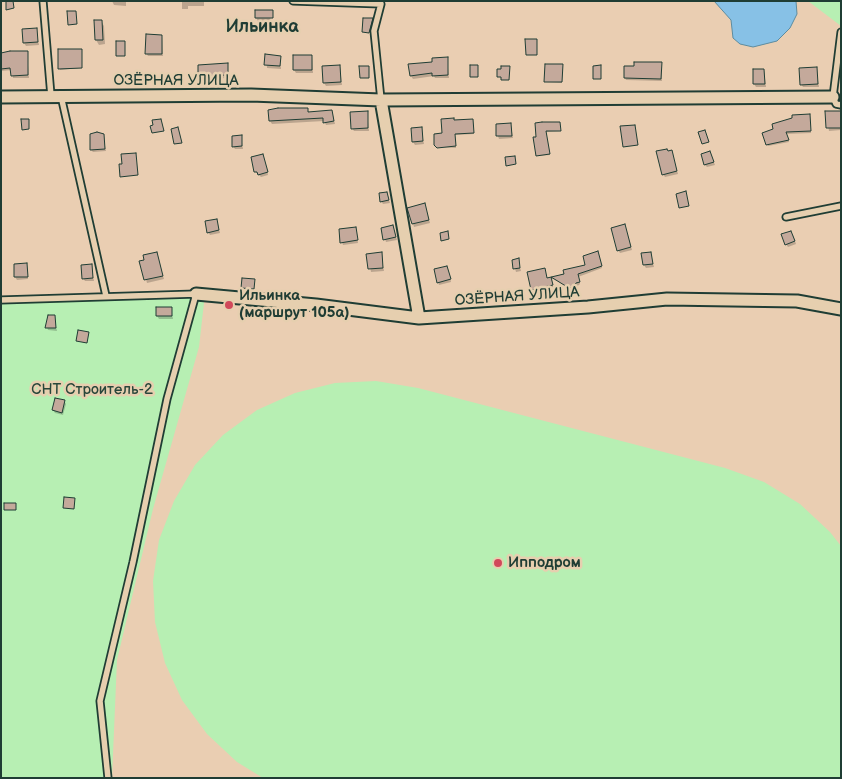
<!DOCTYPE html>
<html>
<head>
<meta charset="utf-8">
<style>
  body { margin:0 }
  #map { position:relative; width:842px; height:779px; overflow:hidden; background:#eaceb2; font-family:"Balsamiq Sans",sans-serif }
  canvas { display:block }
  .frame { position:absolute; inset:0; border:2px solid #1f3d34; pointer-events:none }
</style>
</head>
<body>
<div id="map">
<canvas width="842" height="779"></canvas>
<div class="frame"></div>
</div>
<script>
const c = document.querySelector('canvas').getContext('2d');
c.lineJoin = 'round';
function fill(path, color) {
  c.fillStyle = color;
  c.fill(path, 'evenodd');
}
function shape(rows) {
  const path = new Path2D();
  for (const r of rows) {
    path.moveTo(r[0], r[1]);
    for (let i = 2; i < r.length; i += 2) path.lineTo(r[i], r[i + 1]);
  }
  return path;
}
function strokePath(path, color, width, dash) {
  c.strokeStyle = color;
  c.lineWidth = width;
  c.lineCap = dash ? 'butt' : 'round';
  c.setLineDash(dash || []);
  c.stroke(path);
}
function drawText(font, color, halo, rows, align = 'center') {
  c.font = font + ' "Balsamiq Sans",sans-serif';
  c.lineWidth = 5;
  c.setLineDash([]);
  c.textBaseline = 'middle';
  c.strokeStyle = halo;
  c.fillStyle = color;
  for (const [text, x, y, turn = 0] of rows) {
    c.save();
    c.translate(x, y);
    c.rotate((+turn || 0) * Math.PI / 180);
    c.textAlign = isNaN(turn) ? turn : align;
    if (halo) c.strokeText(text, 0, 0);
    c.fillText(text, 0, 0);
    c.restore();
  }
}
const green = shape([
  [808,1,841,1,841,26],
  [205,294,199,347,153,509,117,660,112,778,1,778,1,301],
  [376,381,418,388,725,468,764,482,800,504,830,532,841,546,841,778,263,778,237,762,207,734,182,700,165,663,155,622,153,581,159,540,174,501,195,465,223,435,257,410,295,393,335,383]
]);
const water = shape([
  [714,1,796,1,797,14,790,28,777,41,753,47,740,44,733,38,731,20,714,1]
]);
const shadow = shape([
  [112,1,126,1,126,6,114,5],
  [182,1,204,1,204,6,188,6,188,9,182,9],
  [271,14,270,21,258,21,256,18],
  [101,21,104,26,105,44,99,45,96,40],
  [36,30,39,45,26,46,24,43],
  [162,36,163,56,148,56,146,53],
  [82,51,81,68,60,70,60,69],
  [27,52,29,78,13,78,12,70,1,71,1,54],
  [266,55,280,57,281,69,267,68],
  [312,56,313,73,296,73,294,70],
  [447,58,449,78,435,78,434,76,413,79,411,76,433,63],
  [661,63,662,81,626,80,625,78],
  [227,64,229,78,201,79,200,76],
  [340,66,342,85,326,86,324,83],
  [563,66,562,83,546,82,546,81],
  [816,68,819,87,803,87,801,84],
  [764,70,766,87,756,87,754,84],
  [307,109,309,112,332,111,335,124,326,125,324,121,272,124,270,121],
  [367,112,369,131,354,131,352,128],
  [841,112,841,130,829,131,826,113],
  [810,116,811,133,786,134,789,142,768,146,767,144],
  [472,120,474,134,455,135,456,148,437,147,454,121],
  [536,124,560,125,560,131,546,132,550,155,537,156],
  [511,125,513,138,499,139,498,136],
  [421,128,424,144,415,145,413,142],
  [103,135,106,151,93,152,91,150],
  [241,136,243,149,235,149,233,146],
  [672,152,678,174,665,177,663,174,668,153],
  [711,155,715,165,707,167,705,165],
  [264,158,268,175,261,177,256,172],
  [387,194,390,203,383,204,381,201],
  [426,208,430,223,414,227,409,209],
  [217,220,220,233,210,235,208,232],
  [393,226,397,240,386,242,385,239],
  [355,228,358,243,343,245,342,242],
  [626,229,632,250,620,253,618,250],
  [793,235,796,244,788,247,786,244],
  [156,253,164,279,147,283,141,262],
  [650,253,654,267,646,268,644,265],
  [381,254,384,271,371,272,368,255],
  [598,254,602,268,578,277,580,284,574,289,551,278,587,265],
  [518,260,521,271,516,272,513,261],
  [26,265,28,279,17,280,15,277],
  [91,265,94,281,85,281,83,278],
  [448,269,451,282,439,285,438,282],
  [551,278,553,287,533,292,532,290],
  [171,308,173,319,159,319,157,316],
  [54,317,57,331,48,330,47,327],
  [64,401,66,404,63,415,55,413,53,410]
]);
const building = shape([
  [6,1,13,1,14,8,6,10,6,1],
  [255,10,273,10,273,18,255,18,255,10],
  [67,11,76,11,77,24,68,25,67,11],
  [363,18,373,18,369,33,362,32,363,18],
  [94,20,102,20,103,40,95,40,94,20],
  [37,28,38,42,23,43,22,29,37,28],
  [146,34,162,35,162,54,145,54,146,34],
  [525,39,537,39,537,55,526,55,525,39],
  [116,41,125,41,125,56,116,56,116,41],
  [58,49,82,49,82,68,58,69,58,49],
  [10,51,28,51,28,75,11,76,10,68,1,69,1,53,10,51],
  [265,54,281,56,280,66,264,65,265,54],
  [293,55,312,55,312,70,293,70,293,55],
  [448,57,448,75,432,76,432,73,410,76,408,64,432,62,432,58,448,57],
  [634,62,662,62,661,79,624,78,624,66,634,66,634,62],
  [228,63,228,75,198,76,198,65,228,63],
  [545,64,563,64,562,82,544,82,545,64],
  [340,65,341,82,323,83,322,66,340,65],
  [470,65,478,65,478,77,470,77,470,65],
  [601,65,601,79,593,79,593,66,601,65],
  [359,66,369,66,369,78,360,78,359,66],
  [501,66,510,66,509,80,501,80,501,77,497,77,497,69,501,69,501,66],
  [817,67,818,84,800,85,799,68,817,67],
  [753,69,764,69,765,84,753,84,753,69],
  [278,108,308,108,308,112,332,110,334,121,323,123,323,118,269,121,268,110,278,108],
  [368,111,368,128,351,129,350,112,368,111],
  [825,111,841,111,841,128,826,128,825,111],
  [810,114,811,131,786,132,789,140,766,145,762,133,773,129,772,124,792,118,792,115,810,114],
  [454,118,454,120,473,119,474,133,455,134,456,146,437,148,434,145,434,134,442,133,441,119,454,118],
  [21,119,29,119,29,129,22,130,21,119],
  [161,119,164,131,152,133,150,126,153,125,152,120,161,119],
  [542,122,560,122,561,131,546,131,550,154,536,156,533,137,536,137,535,123,542,122],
  [511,123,512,136,496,136,496,124,511,123],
  [635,125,638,145,623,147,620,126,635,125],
  [178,127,182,143,174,144,171,129,178,127],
  [422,127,423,141,412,142,411,128,422,127],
  [705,130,709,142,702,144,698,132,705,130],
  [97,132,104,134,105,149,90,150,90,134,97,132],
  [242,135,242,146,232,147,232,136,242,135],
  [667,149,668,151,672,150,677,171,662,175,656,151,667,149],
  [710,151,714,162,704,165,701,154,710,151],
  [136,153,138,175,120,177,119,164,122,164,121,154,136,153],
  [263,154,268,172,258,175,257,172,254,172,251,157,263,154],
  [515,156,516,164,506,166,505,157,515,156],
  [686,191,689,206,679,208,676,194,686,191],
  [387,192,389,200,380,202,379,193,387,192],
  [425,203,429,220,412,224,407,208,425,203],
  [217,219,219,230,207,233,205,221,217,219],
  [625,224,631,247,617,251,611,228,625,224],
  [393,225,396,237,383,240,381,228,393,225],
  [356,227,358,240,340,243,339,229,356,227],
  [448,231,449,239,441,241,440,233,448,231],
  [791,231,795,241,785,245,781,234,791,231],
  [598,251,602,266,578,274,580,282,576,283,573,287,569,288,551,277,553,285,531,290,527,272,545,268,547,278,564,274,563,270,585,265,583,256,598,251],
  [157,252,163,276,144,280,139,261,144,260,143,255,157,252],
  [382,252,383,268,368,269,366,254,382,252],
  [651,252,653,264,643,265,641,253,651,252],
  [519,258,520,268,513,269,512,260,519,258],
  [27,263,28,277,14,277,14,264,27,263],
  [92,264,93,278,82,279,81,265,92,264],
  [447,266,451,279,437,283,434,269,447,266],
  [242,278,255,279,254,289,241,288,242,278],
  [156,307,172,307,172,316,156,316,156,307],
  [48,315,55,315,56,328,45,328,48,315],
  [78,330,89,332,87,343,76,341,78,330],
  [55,398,65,400,62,413,52,410,55,398],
  [64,497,75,498,74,509,63,508,64,497],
  [4,503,16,503,16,510,4,510,4,503]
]);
const lane = shape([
  [43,1,51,96],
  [293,1,381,4,374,31,381,100],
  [841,32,833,97,836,104,841,105],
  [61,96,106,296],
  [786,217,841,206],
  [1,300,196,294,167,399,133,562,100,701,108,778]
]);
const street = shape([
  [1,97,251,95,381,100,833,97],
  [381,100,419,318],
  [196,294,316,305,419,318,588,307,667,299,797,301,841,309]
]);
const markers = [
  [229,305,5,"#d1495b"],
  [498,563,5,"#d1495b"]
];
const streetNames = [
  ["ОЗЁРНАЯ УЛИЦА",176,81],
  ["ОЗЁРНАЯ УЛИЦА",517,297,-4]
];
const poiNames = [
  ["Ильинка",239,296],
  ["(маршрут 105а)",239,313],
  ["Ипподром",508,563]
];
const parkNames = [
  ["СНТ Строитель-2",92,390]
];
const quarterNames = [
  ["Ильинка",262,27]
];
fill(green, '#b7efb3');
fill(water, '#87c1e6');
strokePath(water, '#5d8c9f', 1);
fill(shadow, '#0003');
fill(building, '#c4a99b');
strokePath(building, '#1f3d34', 1);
strokePath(lane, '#1f3d34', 9);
strokePath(street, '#1f3d34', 15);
strokePath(lane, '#e6cfaf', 5.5);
strokePath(street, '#e6cfaf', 11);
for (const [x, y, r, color] of markers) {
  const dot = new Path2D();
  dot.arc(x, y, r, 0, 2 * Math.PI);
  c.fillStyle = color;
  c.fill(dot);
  strokePath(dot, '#e6cfaf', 2);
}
drawText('15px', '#1f3d34', '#e6cfaf', streetNames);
drawText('bold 15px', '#1f3d34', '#e6cfaf', poiNames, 'left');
drawText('15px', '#27463a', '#e6cfaf', parkNames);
drawText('bold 18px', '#1f3d34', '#e6cfaf', quarterNames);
</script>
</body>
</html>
